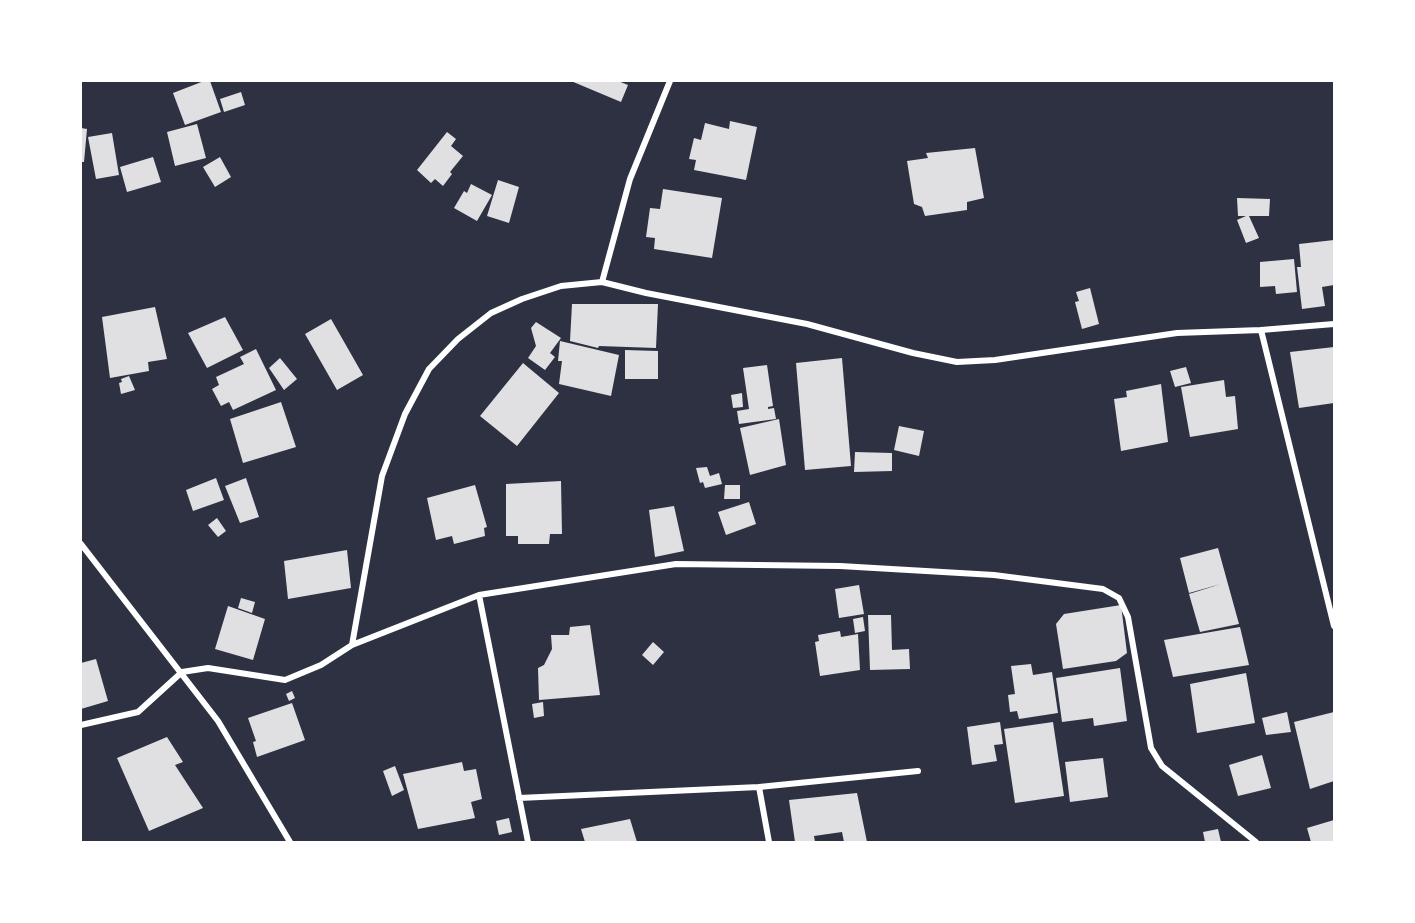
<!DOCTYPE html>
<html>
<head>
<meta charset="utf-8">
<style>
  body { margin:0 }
  #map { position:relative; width:1415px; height:923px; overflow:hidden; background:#2d3142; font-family:Roboto,sans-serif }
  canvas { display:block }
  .frame { position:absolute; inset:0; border:82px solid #fff; pointer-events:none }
</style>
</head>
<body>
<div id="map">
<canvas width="1415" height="923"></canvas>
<div class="frame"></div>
</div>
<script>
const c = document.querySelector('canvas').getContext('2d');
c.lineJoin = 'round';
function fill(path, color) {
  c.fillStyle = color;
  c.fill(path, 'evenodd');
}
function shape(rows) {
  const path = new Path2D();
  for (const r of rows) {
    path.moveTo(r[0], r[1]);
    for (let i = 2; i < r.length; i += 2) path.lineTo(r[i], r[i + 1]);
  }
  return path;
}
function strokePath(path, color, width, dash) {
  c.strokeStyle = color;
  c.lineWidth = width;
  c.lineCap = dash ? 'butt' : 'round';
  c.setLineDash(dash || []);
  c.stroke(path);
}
const building = shape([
  [204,81,210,81,221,112,185,125,173,93],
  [571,81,618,81,628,85,621,102],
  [241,92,245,105,224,112,220,99],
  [730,121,757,127,746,180,694,170,696,160,689,159,694,138,701,140,705,123,729,129],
  [197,124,206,158,175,166,167,132],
  [81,128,87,129,84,162,81,162],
  [447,132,456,139,451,146,463,156,450,172,452,174,443,186,435,179,431,183,417,170],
  [112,133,119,175,96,179,88,137],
  [975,148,984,198,967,202,967,210,925,216,922,207,914,204,907,161,928,158,926,153],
  [153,157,161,182,127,192,120,167],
  [220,157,231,177,215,187,203,167],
  [498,180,519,187,509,223,487,216],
  [471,184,492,195,477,221,454,208,464,191,467,193],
  [663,189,722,198,712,258,654,249,655,238,646,237,650,208,660,209],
  [1237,198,1270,199,1269,216,1249,216,1259,238,1246,243,1237,220,1246,216,1238,216],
  [1334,240,1334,285,1322,287,1325,306,1302,309,1297,267,1301,267,1299,244],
  [1294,259,1297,292,1276,294,1275,286,1260,287,1260,262],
  [1090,288,1099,324,1082,329,1075,302,1079,301,1076,292],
  [572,304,658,304,656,348,599,346,598,348,570,341],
  [155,307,167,359,148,362,149,371,110,378,102,317],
  [225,317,243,350,207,368,188,333],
  [331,319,363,375,337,390,305,334],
  [536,322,561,338,550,353,555,357,545,370,528,358,536,346,531,328],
  [560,341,619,355,611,396,559,384,562,361,558,361],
  [1334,347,1334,403,1299,408,1290,352],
  [256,349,276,390,233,410,229,402,221,406,212,389,219,385,216,377,244,364,240,357],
  [625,350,658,351,658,379,625,379],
  [280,358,297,379,284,390,269,368],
  [842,358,851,466,805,470,796,363],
  [523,363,559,393,517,446,480,416],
  [767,365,773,406,768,407,768,409,774,408,776,419,739,424,737,411,749,409,743,368],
  [1186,367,1191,383,1175,387,1170,371],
  [129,376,135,390,121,394,119,383,122,382,121,379],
  [1224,380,1226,397,1235,396,1238,429,1190,437,1181,387],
  [1161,384,1168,442,1121,451,1114,399,1127,397,1126,391],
  [742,393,743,407,733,408,731,395],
  [281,402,296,447,243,463,230,419],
  [779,419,786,465,750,475,740,428],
  [899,426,924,431,919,456,894,450],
  [855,452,892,453,892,471,854,472],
  [707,467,710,476,719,473,722,484,705,488,703,482,700,483,696,468],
  [216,478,224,500,193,511,186,490],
  [246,478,259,517,240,523,225,486],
  [561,481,562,534,550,534,549,544,518,544,518,536,506,536,506,484],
  [475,485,487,527,484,528,485,536,454,544,452,536,436,540,427,498],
  [725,485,740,485,740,499,724,499],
  [749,502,756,524,726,535,718,512],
  [674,506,684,551,655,557,649,510],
  [217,518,226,531,218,537,208,525],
  [1218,548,1239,624,1200,632,1189,594,1221,584,1189,593,1180,558],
  [347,550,351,588,288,599,284,561],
  [859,585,864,614,839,618,835,589],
  [241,598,255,602,252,613,238,608],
  [1121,605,1127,653,1116,661,1063,669,1056,624,1064,614],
  [228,606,265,619,253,660,215,649],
  [868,615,891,615,892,650,909,649,910,669,870,670],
  [863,617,865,631,855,633,853,619],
  [590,625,600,695,539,700,538,668,544,665,552,649,551,635,569,635,570,627],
  [1240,627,1249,665,1173,677,1164,640],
  [840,631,841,637,858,634,860,670,820,676,815,642,819,641,818,635],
  [653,642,664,652,653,665,642,655],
  [96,659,108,701,81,709,81,663],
  [1031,664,1033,675,1052,672,1058,713,1019,719,1017,711,1010,712,1008,695,1015,694,1011,666],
  [1120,668,1127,721,1094,726,1093,718,1062,722,1056,678],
  [1246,673,1255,723,1197,733,1190,684],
  [292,691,295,698,289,701,286,694],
  [543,702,544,716,534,718,532,704],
  [292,703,305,740,257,757,253,742,256,741,248,718],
  [1287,712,1291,732,1266,735,1262,718],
  [1334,712,1334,781,1310,789,1294,722],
  [1000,722,1003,744,994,745,997,761,972,765,967,727],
  [1053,722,1064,796,1015,803,1004,729],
  [167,737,183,762,175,765,203,808,149,831,117,758],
  [1262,755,1271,788,1238,796,1229,765],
  [1103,758,1108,797,1070,802,1065,762],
  [462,762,464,771,476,769,482,799,471,802,475,818,418,829,403,774],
  [395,766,404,790,392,796,383,771],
  [857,793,867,842,844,842,842,832,814,836,815,842,795,842,789,800],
  [509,818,512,832,499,835,496,821],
  [630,819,637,842,585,842,581,829],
  [1334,820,1334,842,1311,842,1307,828],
  [1218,829,1221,842,1205,842,1203,832]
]);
const minor = shape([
  [602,282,630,179,670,81],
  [1261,330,1334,626],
  [81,544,218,721,290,842],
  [479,595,676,564,840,566,994,575,1103,589,1119,598,1128,617,1151,748,1162,766,1256,842],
  [352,645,382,476,405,414,429,369,458,339,491,313,522,299,561,286,602,282,646,293,807,324,913,353,957,362,995,360,1177,333,1261,330,1334,324],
  [81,725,138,712,182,672,208,668,285,680,321,665,352,645,479,595,528,842],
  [759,787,769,842],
  [519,798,759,787,918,771]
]);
fill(building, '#e0e0e3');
strokePath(minor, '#fff', 6);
</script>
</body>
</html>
